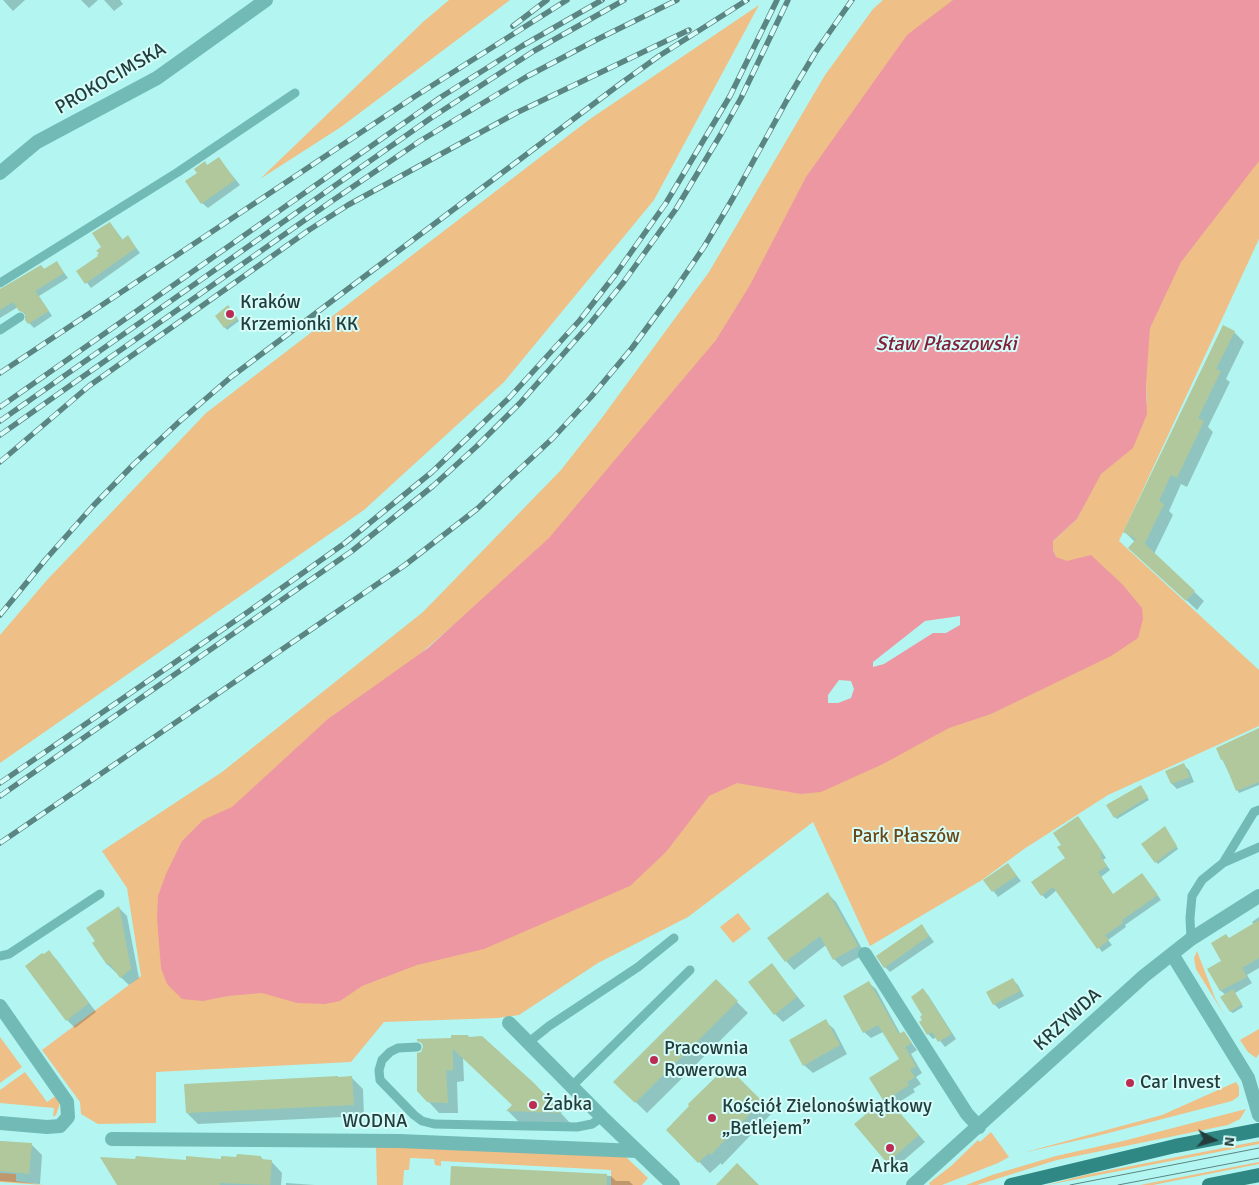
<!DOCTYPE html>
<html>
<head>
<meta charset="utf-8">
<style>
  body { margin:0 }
  #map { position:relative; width:1259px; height:1185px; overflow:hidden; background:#b3f6f1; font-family:Signika,sans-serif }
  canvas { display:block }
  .north { position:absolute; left:1189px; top:1115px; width:50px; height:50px; -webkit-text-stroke:4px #d6fdfa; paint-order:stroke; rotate:96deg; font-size:14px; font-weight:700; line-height:20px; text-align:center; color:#223d3c }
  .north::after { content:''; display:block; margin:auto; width:18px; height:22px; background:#223d3c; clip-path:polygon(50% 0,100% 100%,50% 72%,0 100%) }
</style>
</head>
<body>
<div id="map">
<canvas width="1259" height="1185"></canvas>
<div class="north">N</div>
</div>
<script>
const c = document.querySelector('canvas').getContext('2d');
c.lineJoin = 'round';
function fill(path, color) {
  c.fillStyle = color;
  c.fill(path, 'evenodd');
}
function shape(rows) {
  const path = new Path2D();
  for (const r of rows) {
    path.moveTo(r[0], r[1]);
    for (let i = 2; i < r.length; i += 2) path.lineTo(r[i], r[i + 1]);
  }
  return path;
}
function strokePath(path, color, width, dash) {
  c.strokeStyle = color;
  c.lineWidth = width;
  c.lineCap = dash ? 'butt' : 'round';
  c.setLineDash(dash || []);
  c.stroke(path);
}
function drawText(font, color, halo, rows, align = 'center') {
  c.font = font + ' Signika,sans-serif';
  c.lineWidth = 4;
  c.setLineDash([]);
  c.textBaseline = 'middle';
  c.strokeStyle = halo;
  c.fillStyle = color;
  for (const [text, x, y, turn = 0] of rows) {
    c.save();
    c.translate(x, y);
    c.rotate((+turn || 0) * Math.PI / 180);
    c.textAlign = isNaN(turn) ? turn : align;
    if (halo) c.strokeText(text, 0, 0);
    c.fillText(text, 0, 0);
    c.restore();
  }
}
const green = shape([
  [449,0,510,0,341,127,260,179,423,22],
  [883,0,953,0,768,279,567,527,420,654,401,686,634,809,774,773,1056,557,1053,550,1053,541,1077,519,1100,474,1147,403,1146,384,1140,322,1259,58,1259,239,1119,541,1259,670,1259,726,1108,795,1024,849,982,880,870,946,813,822,688,917,598,963,519,1015,498,1018,384,1022,351,1062,156,1072,156,1123,98,1124,81,1114,80,1102,42,1050,141,976,127,888,102,851,222,772,423,612,561,470,601,419,709,272,825,75,873,9],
  [759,5,654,200,504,382,364,510,0,763,0,635,47,580,206,413,590,119],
  [738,913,751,929,733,943,720,927],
  [1197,951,1215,998,1225,1016,1196,969,1194,958],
  [1259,1029,1259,1054,1256,1058,1248,1052,1240,1040],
  [0,1037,22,1067,0,1083],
  [25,1072,47,1102,57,1095,60,1103,56,1115,53,1117,54,1108,0,1103,0,1090],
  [1236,1082,1239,1087,1239,1096,1232,1101,1097,1136,1022,1153,1162,1115],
  [1246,1109,1240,1119,1228,1125,1057,1160,977,1185,966,1185,992,1175,1056,1156,1123,1141],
  [991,1132,1009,1157,998,1163,942,1185,930,1185,929,1183,951,1166,978,1140,980,1142],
  [1259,1141,1259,1144,1047,1185,1085,1175],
  [401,1146,626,1157,648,1178,642,1185,611,1185,611,1170,441,1161,441,1166,435,1165,434,1159,410,1158,409,1170,404,1170,403,1185,377,1185,376,1147],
  [1259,1162,1259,1164,1153,1185,1140,1185],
  [0,1173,16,1174,16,1181,44,1185,0,1182]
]);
const water = shape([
  [953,0,1259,0,1259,161,1181,262,1150,328,1146,384,1147,414,1133,448,1101,474,1077,519,1053,541,1053,550,1056,557,1067,561,1091,555,1123,585,1142,608,1143,619,1138,638,1111,656,991,714,949,728,883,764,821,792,801,794,737,783,709,796,666,852,630,886,484,949,417,965,362,986,340,1001,325,1004,297,1003,262,993,228,996,203,1001,182,999,167,984,161,968,157,918,158,896,166,874,182,841,203,820,232,807,328,719,428,648,549,538,716,340,750,285,806,177,907,35],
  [960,616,960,625,946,633,933,633,884,664,873,667,873,662,925,621],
  [839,680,851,681,854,689,851,698,838,703,828,703,828,695]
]);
const shadow = shape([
  [3,0,25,0,13,11],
  [81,0,98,0,89,8],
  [104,0,120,0,123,4,114,11],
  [219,159,240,185,208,208,202,203,208,166],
  [110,223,123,240,128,237,140,253,91,288,78,271,100,256],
  [57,263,68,278,39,296,52,316,34,328,26,320,26,316,18,307,0,318,0,290,41,266,45,270],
  [230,309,239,321,227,330,216,316],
  [1234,332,1244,342,1226,379,1230,382,1208,427,1213,432,1187,487,1181,484,1169,511,1173,515,1154,554,1204,601,1197,610,1140,557,1135,542,1125,532],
  [1259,729,1259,785,1239,793,1222,759],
  [1184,765,1189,770,1194,782,1177,789,1172,784,1167,771],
  [1143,789,1149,800,1117,819,1115,817],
  [1078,817,1106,858,1103,860,1110,870,1101,877,1113,895,1146,879,1161,900,1125,925,1126,927,1108,940,1112,945,1102,952,1057,890,1046,899,1042,895,1066,858,1063,845],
  [1167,830,1178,849,1158,864,1156,862],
  [1008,865,1021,881,998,897,985,880],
  [828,894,836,902,865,954,842,967,834,959,826,945,794,970,786,961],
  [119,908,127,916,139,978,129,985,108,965,94,944],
  [1259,917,1259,968,1247,975,1252,983,1235,993,1243,1007,1233,1013,1230,1011,1226,995,1221,991,1209,969,1223,961,1230,939,1254,925,1252,922],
  [922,926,934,942,890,972,885,967],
  [49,952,57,960,96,1012,75,1028,67,1020,44,956],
  [772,965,805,1006,783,1022,775,1014],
  [1012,979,1018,985,1024,996,999,1009,994,1004],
  [716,981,748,1013,647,1113,615,1082],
  [869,983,876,989,901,1035,904,1033,917,1050,911,1054,922,1073,916,1077,921,1084,913,1089,915,1092,893,1106,925,1142,895,1168,888,1162,884,1100,900,1059,883,1032,871,1038,864,1032],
  [923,990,928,995,956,1039,945,1047,937,1037,933,1039,928,1034,923,1020],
  [825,1021,834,1029,847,1054,813,1073,804,1065],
  [468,1036,544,1095,571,1124,519,1122,508,1111,514,1106,463,1057,464,1081,457,1082,458,1113,439,1113,428,1101,422,1053,424,1046,419,1040,453,1039],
  [727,1067,772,1113,722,1165,721,1163,710,1173,668,1130],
  [352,1078,363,1089,364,1116,198,1124,187,1113],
  [0,1141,31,1144,42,1155,40,1184,0,1181],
  [261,1157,264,1161,271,1161,282,1173,281,1185,119,1185,187,1161],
  [452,1167,611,1176,616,1181,629,1181,633,1185,451,1185],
  [286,1183,315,1185,286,1185]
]);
const building = shape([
  [219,157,235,180,201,204,185,181,197,173,194,169,205,161,207,165],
  [110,222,122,240,128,235,136,248,85,284,76,271,98,256,97,255,99,253,96,251,101,247,92,233],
  [57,261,64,273,35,291,49,311,28,324,25,320,25,313,19,311,13,302,0,310,0,289,41,265,44,269],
  [228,305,238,319,224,328,215,316],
  [1223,325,1235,331,1216,369,1221,371,1198,418,1204,421,1177,478,1171,475,1159,501,1164,504,1145,543,1143,542,1195,591,1186,601,1128,548,1136,539,1123,532],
  [1259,728,1259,782,1236,791,1223,759,1221,760,1216,748],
  [1184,763,1190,777,1171,784,1165,771],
  [1141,785,1148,797,1114,818,1106,805],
  [1078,816,1103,853,1100,855,1107,866,1098,872,1113,894,1142,873,1158,895,1122,920,1123,923,1105,935,1109,940,1097,949,1053,887,1041,896,1031,882,1065,858,1057,847,1061,845,1053,833],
  [1165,826,1177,846,1155,863,1141,844],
  [1008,863,1017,876,992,892,983,880],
  [828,892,858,946,833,960,820,936,785,962,767,938],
  [119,906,131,969,120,978,110,964,107,965,92,943,95,941,86,928],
  [1259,920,1259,958,1242,968,1247,977,1220,991,1207,969,1221,961,1211,943,1226,934,1229,938],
  [922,924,929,936,884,968,876,956],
  [49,950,89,1003,66,1021,25,966,42,953,44,954],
  [772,963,797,997,774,1015,748,982],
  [1013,978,1020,991,993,1005,986,992],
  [716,979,738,1001,635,1103,613,1082],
  [869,981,899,1034,904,1031,912,1043,905,1047,916,1066,910,1070,915,1077,907,1082,909,1085,888,1099,919,1135,887,1163,854,1124,883,1100,869,1078,899,1059,878,1025,863,1033,843,996],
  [923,988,952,1034,938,1042,932,1032,927,1035,919,1022,922,1020,920,1017,922,1015,911,997],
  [1233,989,1242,1004,1230,1012,1220,997],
  [826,1019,840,1045,803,1066,789,1040],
  [451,1035,468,1035,468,1037,482,1036,534,1083,562,1113,506,1111,512,1105,453,1049,453,1070,446,1071,448,1103,427,1102,417,1091,417,1053,421,1052,423,1047,422,1043,417,1041,417,1039,451,1038],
  [727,1066,762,1101,711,1155,709,1153,698,1163,666,1130,689,1106,688,1104],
  [338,1076,338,1077,352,1076,354,1105,186,1113,184,1084],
  [0,1141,32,1143,29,1174,0,1171],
  [237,1154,261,1156,261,1159,272,1160,270,1185,220,1183,220,1185,117,1185,100,1157,135,1159,136,1156,186,1160,186,1156,221,1159,221,1156,236,1157],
  [737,1163,759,1185,716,1185],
  [451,1166,607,1174,607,1185,450,1185]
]);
const service = shape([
  [0,283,178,172,295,93],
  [0,330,20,317],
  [1259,810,1254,812,1223,863,1259,847],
  [1191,939,1190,918,1192,896,1202,880,1223,863],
  [0,956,9,954,100,894],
  [529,1042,549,1026,638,967,674,938],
  [417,1047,398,1048,390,1052,382,1060,379,1070,380,1080,414,1115,422,1121,434,1124,577,1127,592,1124,602,1117],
  [572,1086,690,970]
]);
const minor = shape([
  [0,173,37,142,157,78,266,0],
  [865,954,967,1114,979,1127],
  [1172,954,1248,1078,1259,1115],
  [0,1006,67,1102,68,1117,60,1126,47,1127,0,1123],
  [509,1023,602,1117,673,1185],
  [112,1139,400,1141,637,1151],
  [913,1185,1144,976,1191,939,1259,896]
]);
const primary = shape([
  [1011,1185,1175,1146,1259,1130],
  [1209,1185,1259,1175]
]);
const tram = shape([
  [1070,1185,1259,1148],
  [1118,1185,1259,1158]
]);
const rail = shape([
  [513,26,547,0],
  [0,373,414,97,567,0],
  [0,407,441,97,522,46,602,0],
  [0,421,431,118,534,51,624,0],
  [0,435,329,203,420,141,526,77,596,40,677,0],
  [0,462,89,386,309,230,348,205,516,113,689,30],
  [0,615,46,559,93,506,134,464,180,421,231,377,620,84,659,56,747,0],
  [0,783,245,614,345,543,432,472,510,397,580,320,615,275,666,203,730,96,777,0],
  [0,796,352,551,433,486,477,446,520,403,588,326,623,283,676,209,721,134,741,98,788,0],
  [0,843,405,565,477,509,553,438,591,397,632,348,674,291,704,247,733,198,787,100,815,53,852,0]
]);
const markers = [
  [230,314,5,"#bb2b52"],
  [654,1060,5,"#bb2b52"],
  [1130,1083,5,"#bb2b52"],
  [533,1105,5,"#bb2b52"],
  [712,1118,5,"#bb2b52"],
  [890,1148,5,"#bb2b52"]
];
const streetNames = [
  ["PROKOCIMSKA",111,79,-30],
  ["KRZYWDA",1068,1020,-42],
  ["WODNA",375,1122]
];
const poiNames = [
  ["Kraków",240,303],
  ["Krzemionki KK",240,325],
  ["Pracownia",664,1049],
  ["Rowerowa",664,1071],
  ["Car Invest",1140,1083],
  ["Żabka",543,1105],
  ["Kościół Zielonoświątkowy",722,1107],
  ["„Betlejem”",722,1129],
  ["Arka",890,1167,"center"]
];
const parkNames = [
  ["Park Płaszów",906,837]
];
const waterNames = [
  ["Staw Płaszowski",946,345]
];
fill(green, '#eebf87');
fill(water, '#ed97a3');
fill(shadow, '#0003');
fill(building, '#b0c89b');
strokePath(service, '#71bab6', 9);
strokePath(minor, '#71bab6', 14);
strokePath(primary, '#2f8884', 14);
strokePath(tram, '#5a8582', 1);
strokePath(rail, '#5a8582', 5.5);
strokePath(rail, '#d6fdfa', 4, [11]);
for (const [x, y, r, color] of markers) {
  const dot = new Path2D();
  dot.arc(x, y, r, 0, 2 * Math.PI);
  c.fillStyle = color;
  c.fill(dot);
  strokePath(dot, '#d6fdfa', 2);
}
drawText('19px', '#223d3c', '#d6fdfa', streetNames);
drawText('19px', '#223d3c', '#d6fdfa', poiNames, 'left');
drawText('19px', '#6a4715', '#d6fdfa', parkNames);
drawText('italic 20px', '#832039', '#d6fdfa', waterNames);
</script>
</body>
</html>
